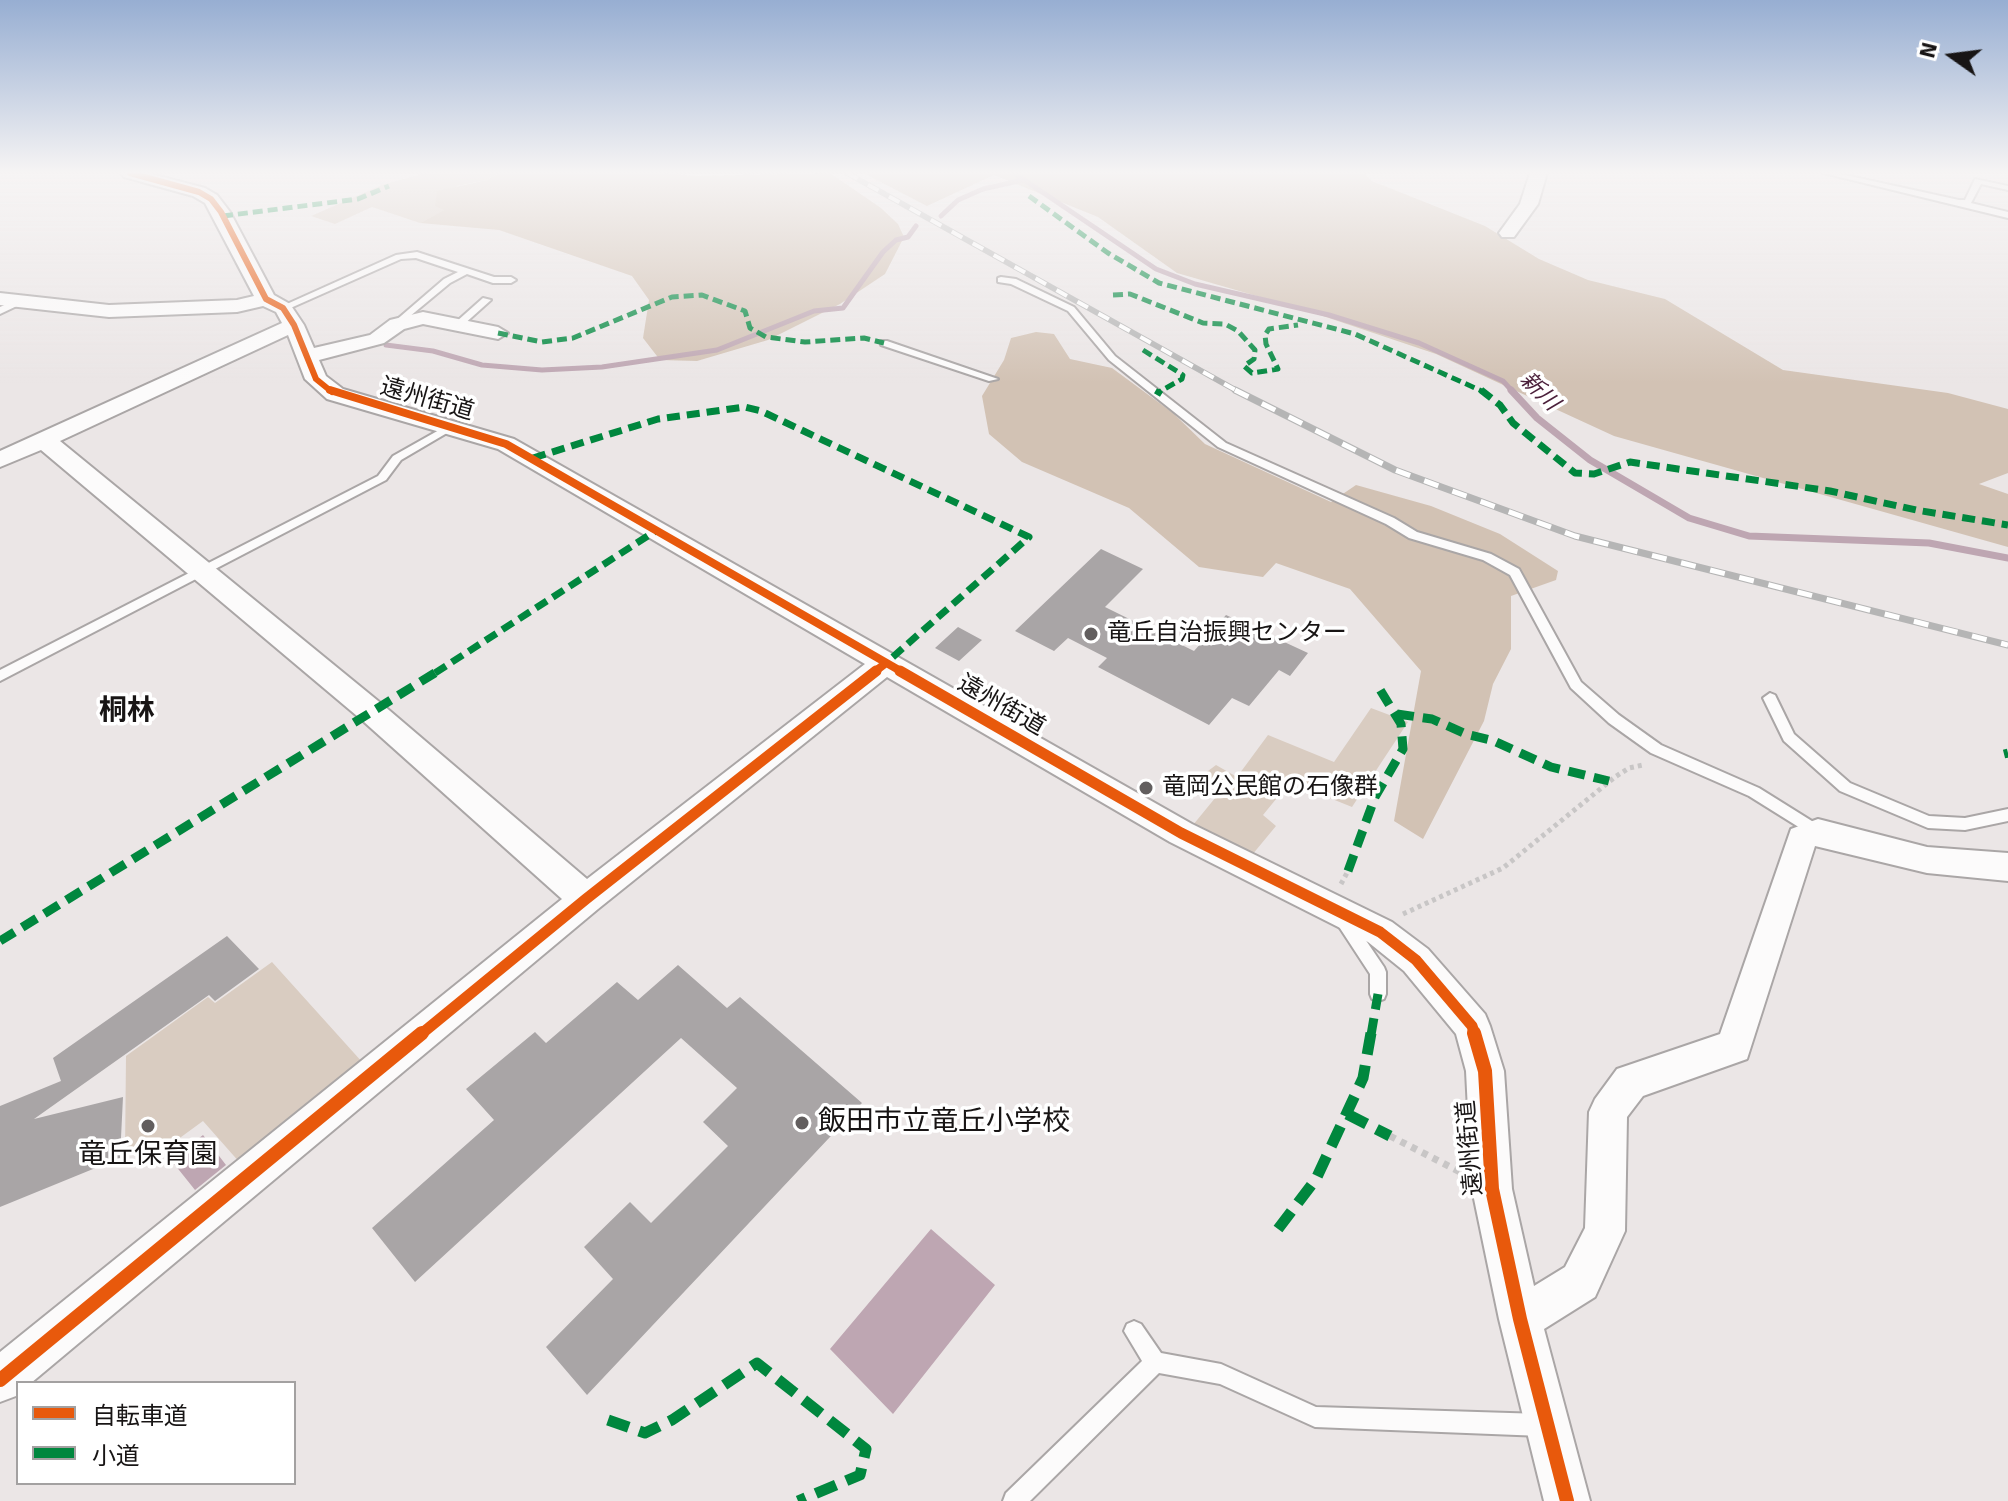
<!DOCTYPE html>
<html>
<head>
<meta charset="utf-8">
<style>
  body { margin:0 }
  #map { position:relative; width:2008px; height:1501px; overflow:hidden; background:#ebe6e6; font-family:Signika,"Noto Sans JP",sans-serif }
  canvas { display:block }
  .legend { position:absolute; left:16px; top:1381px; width:280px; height:104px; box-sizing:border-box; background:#fff; border:2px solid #a3a1a1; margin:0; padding:10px 14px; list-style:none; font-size:24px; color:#181515 }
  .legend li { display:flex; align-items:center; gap:16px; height:40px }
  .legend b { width:40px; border:2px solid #a3a1a1 }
  .north { position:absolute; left:1912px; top:16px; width:80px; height:80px; -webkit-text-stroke:6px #fff; paint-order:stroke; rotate:284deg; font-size:22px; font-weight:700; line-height:32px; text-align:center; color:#181515 }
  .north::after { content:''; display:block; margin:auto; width:28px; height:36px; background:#181515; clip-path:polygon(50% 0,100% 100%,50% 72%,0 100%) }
</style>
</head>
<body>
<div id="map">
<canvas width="2008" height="1501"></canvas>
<ul class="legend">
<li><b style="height:10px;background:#e8590c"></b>自転車道</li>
<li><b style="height:10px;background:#00873e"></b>小道</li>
</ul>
<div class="north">N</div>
</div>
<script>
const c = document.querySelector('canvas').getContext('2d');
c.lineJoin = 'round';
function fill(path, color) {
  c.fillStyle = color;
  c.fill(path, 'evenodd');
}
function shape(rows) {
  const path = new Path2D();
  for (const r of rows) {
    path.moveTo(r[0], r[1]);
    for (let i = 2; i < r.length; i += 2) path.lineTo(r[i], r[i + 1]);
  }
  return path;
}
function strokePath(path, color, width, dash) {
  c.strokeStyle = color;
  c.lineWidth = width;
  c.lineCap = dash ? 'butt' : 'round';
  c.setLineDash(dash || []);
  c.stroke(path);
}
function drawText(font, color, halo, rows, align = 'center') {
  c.font = font + ' Signika,"Noto Sans JP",sans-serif';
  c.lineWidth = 7;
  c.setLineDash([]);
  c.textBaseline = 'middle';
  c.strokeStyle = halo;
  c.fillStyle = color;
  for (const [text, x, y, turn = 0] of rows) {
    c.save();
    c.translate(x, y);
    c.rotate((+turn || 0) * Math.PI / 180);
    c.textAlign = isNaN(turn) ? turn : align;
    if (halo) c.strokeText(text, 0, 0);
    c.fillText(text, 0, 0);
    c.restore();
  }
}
const green = shape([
  [426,173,499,173,487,180,457,186,445,210,420,223,372,207,335,224,311,216,384,184],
  [1371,708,1408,722,1352,807,1290,782,1263,815,1276,826,1252,855,1193,825,1220,792,1200,777,1216,765,1237,777,1268,735,1334,762],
  [272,962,363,1063,241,1164,203,1121,151,1159,125,1153,126,1056,208,997,215,1003]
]);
const forest = shape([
  [499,173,664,173,697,176,830,173,881,208,898,224,904,237,885,274,840,304,768,340,697,361,660,360,643,338,649,300,632,276,499,230,420,223,444,210,435,206,437,191,487,180],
  [863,173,1364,173,1372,181,1485,226,1539,259,1588,280,1665,299,1783,370,1948,393,2008,409,2008,473,1979,484,2008,494,2008,547,1614,436,1436,354,1305,310,1177,273,1098,217,994,175,927,206],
  [1036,332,1054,334,1070,359,1112,368,1173,413,1205,444,1331,502,1356,485,1431,506,1500,534,1558,571,1556,580,1511,596,1511,649,1493,684,1484,721,1423,839,1394,821,1421,671,1350,589,1276,563,1263,577,1199,567,1129,508,1022,462,989,434,982,396,1004,360,1011,338]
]);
const water = shape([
  [203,1135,226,1165,195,1190,171,1160],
  [931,1229,995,1285,893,1414,830,1349]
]);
const streamFar1 = shape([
  [1014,173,1156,269,1195,284,1329,315,1419,343,1503,381,1513,392],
  [941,216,958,200,983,189,1023,180],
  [386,345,433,351,482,365,542,370,602,367,717,350,814,311,843,308,883,252,896,240,908,237,916,226]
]);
const stream = shape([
  [1511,390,1537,418,1590,460,1689,518,1749,536,1929,543,2008,558]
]);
const building = shape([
  [1101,549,1143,569,1105,607,1194,651,1226,615,1308,653,1290,676,1279,670,1249,706,1232,698,1209,725,1098,667,1107,658,1068,638,1054,651,1015,631],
  [958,627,982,640,959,661,935,648],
  [227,936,259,969,215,1001,209,995,34,1119,123,1097,120,1158,0,1207,0,1106,61,1081,53,1058],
  [678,965,727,1008,740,997,862,1103,587,1395,546,1347,613,1279,584,1247,630,1202,651,1223,728,1146,703,1122,737,1088,681,1038,415,1282,372,1228,494,1120,466,1089,535,1032,546,1043,617,982,638,1000]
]);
const pathFar1 = shape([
  [1341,884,1348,871],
  [1403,914,1503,868,1615,777,1629,768,1643,765]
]);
const path = shape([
  [1390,1136,1460,1172]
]);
const lane = shape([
  [1823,173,1836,173,1959,200,1965,200,1975,179,2008,186,2008,190,1981,184,1971,203,2008,212,2008,218,1823,173],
  [417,252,494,277,511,277,516,280,511,283,493,283,467,274,450,283,397,327,392,324,394,322,444,279,458,272,416,258,401,259,286,310,278,308,396,255,417,252],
  [1001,277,1016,279,1074,307,1115,356,1226,443,1394,518,1417,532,1491,554,1519,569,1581,682,1619,715,1661,745,1759,788,1823,828,1825,832,1823,836,1818,838,1813,836,1749,796,1651,753,1609,723,1571,688,1510,575,1483,560,1409,538,1386,524,1218,447,1109,360,1068,311,1011,284,998,282,998,278,1001,277],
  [483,298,491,300,462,326,456,326,456,322,483,298],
  [18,299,23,302,21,304,0,314,0,307,18,299],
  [881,341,887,341,998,379,989,381,881,345,881,341],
  [448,425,452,426,452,430,401,460,386,480,0,681,0,670,378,476,393,456,448,425],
  [1770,693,1775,695,1794,734,1850,783,1929,816,1965,818,2008,809,2008,821,1965,830,1928,828,1840,791,1784,741,1763,698,1770,693],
  [1342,912,1348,914,1384,967,1386,972,1386,994,1384,999,1378,1001,1372,999,1370,994,1370,974,1334,919,1336,914,1342,912],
  [1134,1321,1141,1324,1161,1353,1221,1364,1316,1407,1542,1414,1549,1418,1553,1425,1549,1432,1542,1436,1315,1427,1220,1384,1159,1373,1030,1501,1003,1501,1006,1493,1142,1361,1124,1331,1127,1324,1134,1321]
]);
const street = shape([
  [121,173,148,173,205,188,217,195,230,212,274,295,290,304,304,325,314,348,370,335,390,320,423,312,498,327,508,333,498,339,423,324,404,329,384,343,319,360,326,376,343,389,514,439,1192,824,1392,922,1428,949,1485,1014,1490,1026,1504,1071,1512,1189,1534,1286,1565,1267,1585,1228,1589,1112,1595,1099,1617,1069,1720,1034,1791,829,1818,819,1927,847,2008,853,2008,881,1927,873,1815,846,1747,1059,1643,1096,1627,1117,1625,1231,1595,1297,1544,1329,1590,1501,1544,1501,1499,1319,1472,1189,1466,1071,1456,1034,1404,971,1368,942,1170,842,887,677,598,909,31,1383,18,1383,16,1396,0,1402,0,1352,562,899,363,721,41,450,0,467,0,451,282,323,276,312,263,306,237,312,109,317,0,305,0,293,109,305,237,300,254,296,205,203,193,196,124,177,121,173],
  [288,335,305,379,327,399,498,449,865,664,587,879,383,705,60,441,288,335],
  [1530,173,1547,173,1538,204,1514,237,1502,237,1499,233,1520,204,1530,173]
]);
const railFar1 = shape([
  [847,173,1239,392]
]);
const rail = shape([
  [1235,390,1395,470,1575,536,2008,645]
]);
const quietFar3 = shape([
  [1029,196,1108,253,1159,283,1355,334,1484,392],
  [223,216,358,199,389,186],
  [1113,295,1130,294,1203,323,1225,324,1238,331,1255,350,1254,359,1244,366,1252,373,1278,369,1266,344,1265,335,1269,329,1298,325],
  [498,333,542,342,573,338,672,297,702,295,745,311,750,328,766,337,805,342,864,338,884,343],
  [1143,350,1183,375,1182,379,1159,392]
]);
const quietFar2 = shape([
  [1481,390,1500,405,1513,423,1575,473,1594,474,1630,462,1830,491,1916,510,2008,525],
  [1157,395,1160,390],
  [533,458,658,419,745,407,761,411,1029,537,886,663],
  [435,673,657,530]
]);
const quietFar1 = shape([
  [1397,714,1432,719,1466,734,1494,741,1551,767,1609,781],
  [2004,754,2008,753],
  [1348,871,1375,797,1403,749,1401,724,1379,688],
  [0,941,438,671],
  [1371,1035,1378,994]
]);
const quiet = shape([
  [1347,1114,1390,1136],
  [1278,1229,1316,1179,1363,1078,1371,1033],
  [608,1420,645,1433,672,1420,757,1363,866,1449,860,1475,798,1501]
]);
const cyclewayFar3 = shape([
  [130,173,199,192,211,199,221,212,266,299,283,308,294,325,316,379,332,392]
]);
const cyclewayFar2 = shape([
  [330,390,506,444,904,673],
  [873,673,886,663]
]);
const cyclewayFar1 = shape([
  [900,671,1181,833,1380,932,1416,960,1472,1026,1475,1035],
  [420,1035,586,899,876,671]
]);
const cycleway = shape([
  [1474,1033,1485,1071,1492,1189,1520,1319,1567,1501],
  [0,1380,422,1033]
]);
const markers = [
  [1091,634,8,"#625e5e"],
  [1146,788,8,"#625e5e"],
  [802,1123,8,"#625e5e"],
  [148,1126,8,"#625e5e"]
];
const farWaternames = [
  ["新川",1539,392,45]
];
const streetNames = [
  ["遠州街道",427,400,16],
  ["遠州街道",1001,706,30],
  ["遠州街道",1471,1148,-95]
];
const poiNames = [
  ["竜丘自治振興センター",1107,634],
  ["竜岡公民館の石像群",1162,788]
];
const quarterNames = [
  ["桐林",127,712]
];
const nearPoinames = [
  ["飯田市立竜丘小学校",818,1123],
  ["竜丘保育園",148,1156,"center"]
];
fill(green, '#d9ccc1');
fill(forest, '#d2c2b4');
fill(water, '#bea6b2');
strokePath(streamFar1, '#bea6b2', 5);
strokePath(stream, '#bea6b2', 7);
fill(building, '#a9a5a6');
strokePath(lane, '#aaa6a6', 4);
strokePath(street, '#aaa6a6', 4);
strokePath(pathFar1, '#c8c6c6', 5, [4, 4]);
strokePath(path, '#c8c6c6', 7, [6, 6]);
fill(lane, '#fcfbfb');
fill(street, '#fcfbfb');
strokePath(railFar1, '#b5b5b5', 6);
strokePath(rail, '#b5b5b5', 7);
strokePath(railFar1, '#fff', 4, [12]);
strokePath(rail, '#fff', 5, [15]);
strokePath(quietFar3, '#00873e', 5, [10, 5]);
strokePath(quietFar2, '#00873e', 7, [13, 7]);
strokePath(quietFar1, '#00873e', 9, [17, 9]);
strokePath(quiet, '#00873e', 11, [22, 11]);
strokePath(cyclewayFar3, '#e8590c', 6);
strokePath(cyclewayFar2, '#e8590c', 8);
strokePath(cyclewayFar1, '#e8590c', 11);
strokePath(cycleway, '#e8590c', 14);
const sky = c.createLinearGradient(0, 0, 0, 383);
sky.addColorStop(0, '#97aed2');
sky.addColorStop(0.45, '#f6f4f4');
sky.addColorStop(1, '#f6f4f400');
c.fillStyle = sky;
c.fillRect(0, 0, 2008, 383);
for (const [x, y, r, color] of markers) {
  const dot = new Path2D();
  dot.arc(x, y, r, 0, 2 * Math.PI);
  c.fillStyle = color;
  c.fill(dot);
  strokePath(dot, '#fff', 3);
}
drawText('italic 22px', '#4c213c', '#fff', farWaternames);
drawText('24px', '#181515', '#fff', streetNames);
drawText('24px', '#181515', '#fff', poiNames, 'left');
drawText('bold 28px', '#181515', '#fff', quarterNames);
drawText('28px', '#181515', '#fff', nearPoinames, 'left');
</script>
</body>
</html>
